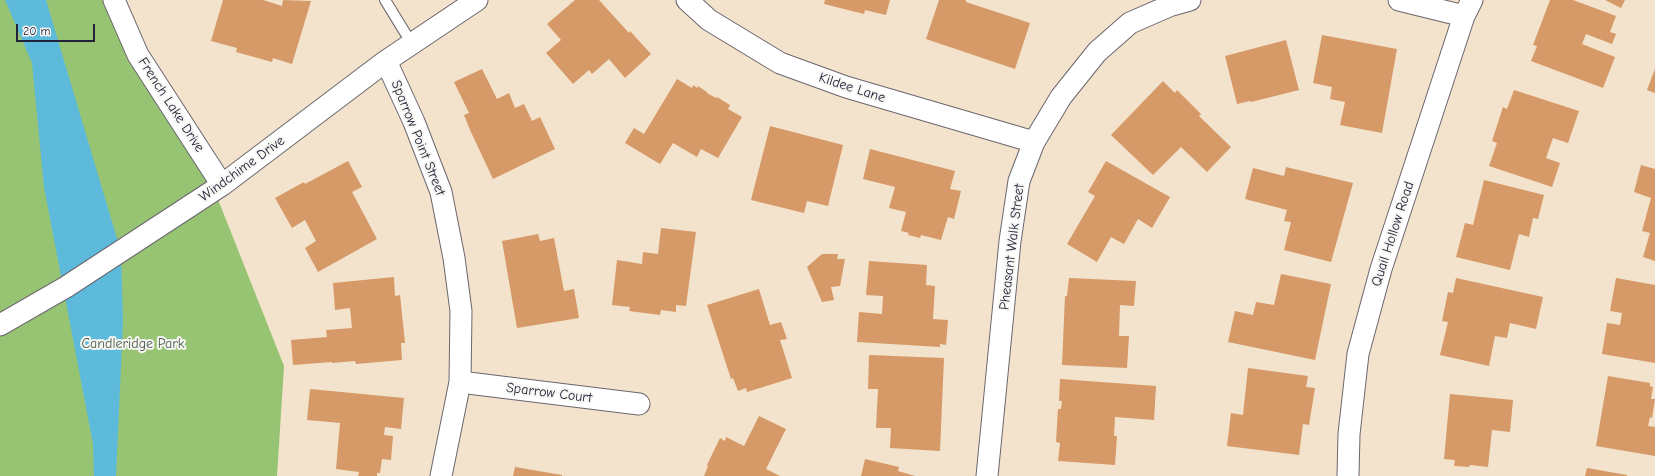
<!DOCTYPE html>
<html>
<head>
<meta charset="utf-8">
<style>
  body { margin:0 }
  #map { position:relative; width:1655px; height:476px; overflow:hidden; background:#f3e3cc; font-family:"Comic Neue",sans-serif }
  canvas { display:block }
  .scale { position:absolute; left:16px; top:24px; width:79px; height:18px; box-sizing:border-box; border:2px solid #22223b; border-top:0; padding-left:5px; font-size:12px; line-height:14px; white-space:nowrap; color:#22223b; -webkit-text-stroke:3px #f6f6f2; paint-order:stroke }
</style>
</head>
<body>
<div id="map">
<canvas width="1655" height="476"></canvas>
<div class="scale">20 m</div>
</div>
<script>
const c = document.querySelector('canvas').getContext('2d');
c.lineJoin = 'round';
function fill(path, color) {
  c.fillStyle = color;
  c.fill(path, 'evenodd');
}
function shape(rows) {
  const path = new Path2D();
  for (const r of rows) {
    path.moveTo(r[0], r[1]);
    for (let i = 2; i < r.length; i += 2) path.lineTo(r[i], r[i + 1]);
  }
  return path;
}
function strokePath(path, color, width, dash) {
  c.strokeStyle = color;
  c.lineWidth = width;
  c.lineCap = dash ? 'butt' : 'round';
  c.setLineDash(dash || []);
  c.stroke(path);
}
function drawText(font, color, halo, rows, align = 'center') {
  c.font = font + ' "Comic Neue",sans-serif';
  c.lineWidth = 4;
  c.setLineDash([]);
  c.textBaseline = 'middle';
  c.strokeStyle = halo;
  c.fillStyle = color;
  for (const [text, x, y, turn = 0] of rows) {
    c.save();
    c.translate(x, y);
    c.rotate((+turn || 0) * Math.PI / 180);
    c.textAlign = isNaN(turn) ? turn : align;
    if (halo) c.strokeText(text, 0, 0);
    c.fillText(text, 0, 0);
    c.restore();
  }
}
const green = shape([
  [0,0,112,0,196,144,284,366,277,476,0,476]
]);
const water = shape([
  [5,0,46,0,121,252,123,321,116,476,94,476,93,444,44,187,32,63]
]);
const building = shape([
  [223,0,263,0,282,6,283,0,311,1,292,64,273,58,272,62,236,52,237,48,211,41],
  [575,0,599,0,629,33,630,31,651,54,625,78,609,59,592,74,589,70,573,84,546,53,561,40,547,24],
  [825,0,890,0,886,15,865,10,864,14,824,4],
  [939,0,966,0,966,2,1030,23,1015,69,926,39],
  [1550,0,1573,0,1616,16,1610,32,1616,34,1612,44,1586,34,1582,44,1615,57,1603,88,1531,61,1537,46,1533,45],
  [1605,0,1625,0,1621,8],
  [1322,35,1397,49,1382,133,1340,125,1345,102,1330,99,1332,87,1313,83],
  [1286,40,1299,90,1251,102,1250,101,1237,104,1225,56],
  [482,69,497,99,509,93,515,108,524,104,532,121,540,117,555,149,493,179,470,130,464,115,469,113,454,82],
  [1655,69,1655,93,1647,90],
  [677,79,692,88,693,85,697,88,698,86,707,92,707,93,716,98,717,97,730,105,728,109,742,117,718,158,701,149,697,157,673,143,660,164,625,143,634,128,644,134],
  [1163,81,1175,93,1177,90,1201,114,1199,116,1231,147,1207,172,1181,147,1153,175,1111,135],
  [1514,90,1579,111,1568,143,1553,138,1546,158,1560,163,1552,187,1489,166,1497,143,1492,141,1503,107,1507,109],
  [770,126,843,145,828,206,807,201,804,213,751,200],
  [870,149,955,171,950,189,961,191,954,219,948,217,941,240,921,235,920,238,908,235,909,233,901,231,906,212,889,208,895,187,863,179],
  [348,161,362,187,352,192,377,239,318,272,305,248,316,241,305,220,292,228,275,198,304,182,305,184],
  [1106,161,1170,197,1152,228,1138,219,1124,244,1111,237,1097,262,1067,244,1095,196,1088,192],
  [1641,165,1655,169,1655,261,1643,257,1650,233,1642,231,1651,198,1634,192],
  [1286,167,1353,183,1331,262,1284,250,1291,222,1284,221,1287,210,1245,199,1253,168,1284,176],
  [1484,180,1544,195,1538,219,1533,218,1529,237,1519,234,1510,270,1456,257,1465,223,1473,225],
  [661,228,696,232,686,306,676,305,676,312,661,310,660,315,629,311,630,307,612,305,617,260,642,264,643,252,658,254],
  [538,234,540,241,554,238,564,291,574,289,579,318,517,328,502,241],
  [822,254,838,254,837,259,845,259,840,286,831,287,834,300,822,302,807,267],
  [869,261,927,265,926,285,935,286,933,319,948,320,946,345,940,344,940,347,857,342,859,312,882,314,883,296,866,295],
  [1281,274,1331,284,1315,360,1228,342,1235,311,1253,315,1256,302,1274,305],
  [394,277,395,296,400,295,405,343,401,343,402,360,356,364,355,361,332,363,332,362,293,365,291,340,327,337,326,330,352,328,350,308,335,310,333,283],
  [1069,278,1136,281,1134,306,1120,305,1119,336,1129,336,1127,368,1062,365,1065,296,1067,296],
  [1456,278,1543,297,1536,329,1510,323,1507,338,1495,336,1489,366,1440,355,1448,322,1442,321,1448,292,1453,293],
  [1616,278,1655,285,1655,363,1602,354,1607,323,1620,325,1622,313,1610,311],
  [759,289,770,325,781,322,787,339,780,340,792,378,747,392,746,388,738,391,733,378,731,379,707,305],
  [869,355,944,358,940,451,890,448,891,428,876,428,878,389,868,389],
  [1248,368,1308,376,1306,387,1315,388,1309,425,1303,424,1299,455,1227,446,1231,413,1243,415],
  [1608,376,1650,383,1650,386,1653,387,1651,399,1655,399,1652,418,1650,417,1648,426,1655,427,1655,456,1596,446],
  [1060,379,1156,386,1154,420,1115,417,1114,436,1117,436,1115,465,1058,461,1060,443,1056,442,1058,409,1061,409,1062,401,1059,401],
  [310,389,404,398,401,429,385,427,384,435,393,436,391,460,382,459,380,473,377,473,377,476,358,476,359,472,336,469,340,423,307,420],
  [1450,394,1513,400,1510,432,1492,430,1488,467,1470,465,1469,467,1454,466,1455,460,1444,459],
  [759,416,786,429,766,469,780,476,704,476,708,466,707,465,720,438,725,441,726,437,744,446],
  [865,459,899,467,898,471,915,476,861,476],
  [515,467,562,475,562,476,513,476],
  [1587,468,1627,475,1627,476,1585,476]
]);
const service = shape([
  [385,0,412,44]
]);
const minor = shape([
  [114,0,138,55,222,185],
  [687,0,709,20,780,63,846,87,1034,142],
  [1399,0,1464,16],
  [386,61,414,122,441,192,454,258,461,311,460,382,441,476],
  [0,325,66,287,222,185,386,61,477,0],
  [460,382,639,404],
  [987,476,1010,241,1019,181,1034,142,1061,97,1097,52,1130,23,1169,6,1190,0],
  [1348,476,1349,434,1358,354,1381,269,1464,16,1472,0]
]);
const streetNames = [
  ["Kildee Lane",852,88,18],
  ["French Lake Drive",171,105,57],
  ["Sparrow Point Street",418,138,68],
  ["Windchime Drive",242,169,-36],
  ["Quail Hollow Road",1393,234,-72],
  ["Pheasant Walk Street",1012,247,-83],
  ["Sparrow Court",549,393,7]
];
const parkNames = [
  ["Candleridge Park",133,344]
];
fill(green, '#96c473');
fill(water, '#5dbadb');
fill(building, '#d69968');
strokePath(service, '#6b666e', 12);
strokePath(minor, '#6b666e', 23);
strokePath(service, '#fff', 10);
strokePath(minor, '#fff', 21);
drawText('14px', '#22223b', '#f6f6f2', streetNames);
drawText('14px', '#4b5b4f', '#f6f6f2', parkNames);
</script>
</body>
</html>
